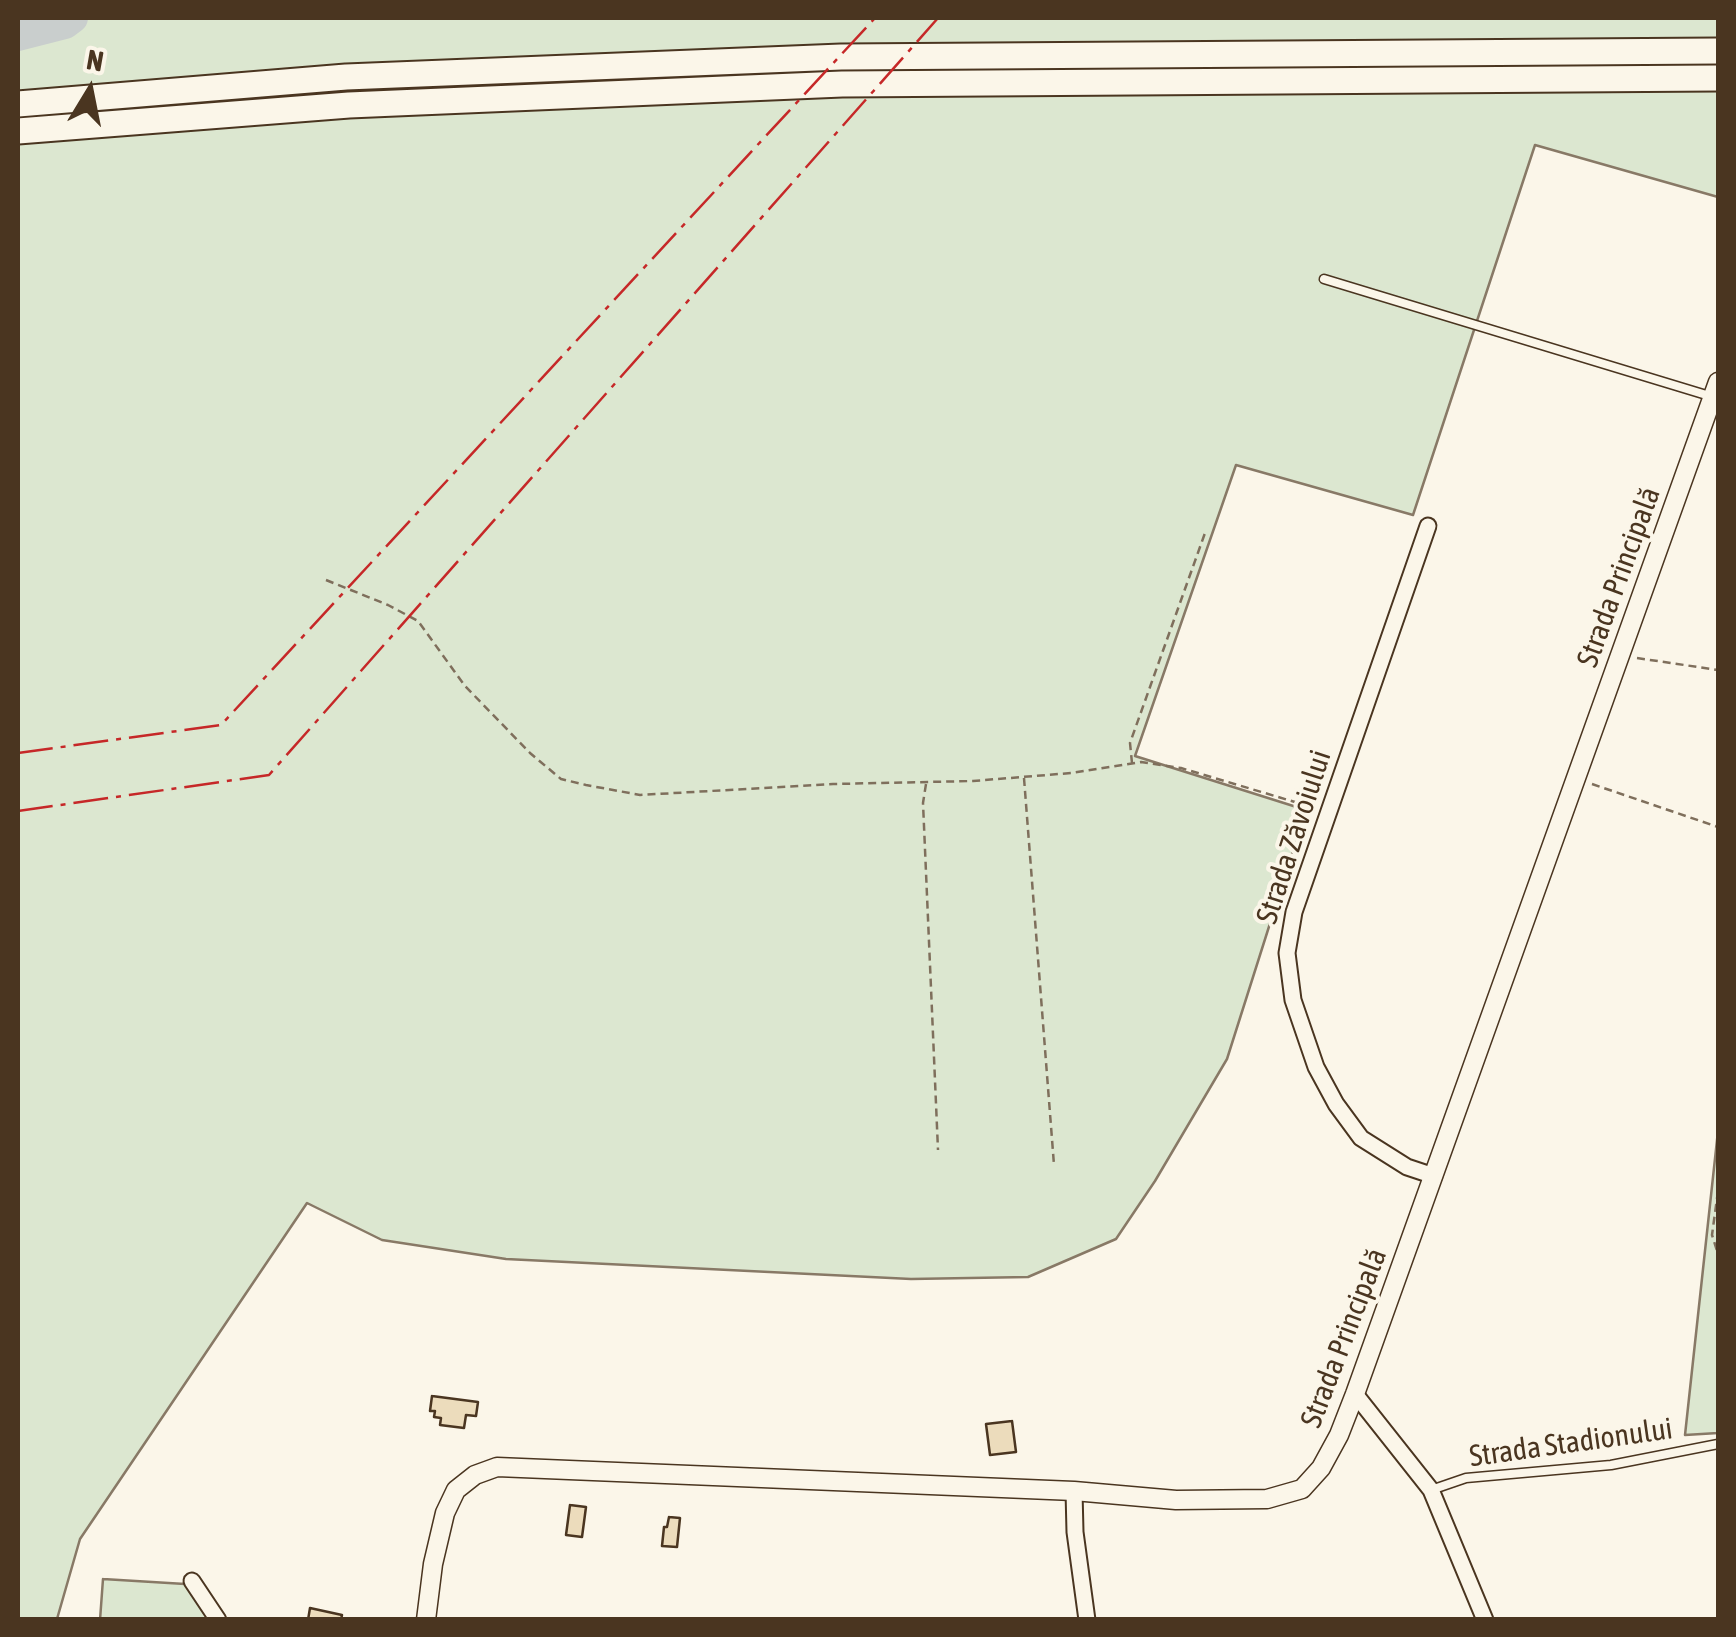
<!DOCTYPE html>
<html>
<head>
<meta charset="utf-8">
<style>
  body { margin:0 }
  #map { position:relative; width:1736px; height:1637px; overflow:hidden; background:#fbf6e9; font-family:"Asap Condensed",sans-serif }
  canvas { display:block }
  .frame { position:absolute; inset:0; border:20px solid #4a3520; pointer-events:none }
  .north { position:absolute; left:40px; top:40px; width:100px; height:100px; -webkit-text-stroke:8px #fbf6e9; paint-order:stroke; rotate:10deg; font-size:28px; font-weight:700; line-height:40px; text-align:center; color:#4a3520 }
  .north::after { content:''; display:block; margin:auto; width:35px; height:45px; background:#4a3520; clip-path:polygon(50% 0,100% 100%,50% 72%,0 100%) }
</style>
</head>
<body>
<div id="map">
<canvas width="1736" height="1637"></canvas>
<div class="frame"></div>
<div class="north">N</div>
</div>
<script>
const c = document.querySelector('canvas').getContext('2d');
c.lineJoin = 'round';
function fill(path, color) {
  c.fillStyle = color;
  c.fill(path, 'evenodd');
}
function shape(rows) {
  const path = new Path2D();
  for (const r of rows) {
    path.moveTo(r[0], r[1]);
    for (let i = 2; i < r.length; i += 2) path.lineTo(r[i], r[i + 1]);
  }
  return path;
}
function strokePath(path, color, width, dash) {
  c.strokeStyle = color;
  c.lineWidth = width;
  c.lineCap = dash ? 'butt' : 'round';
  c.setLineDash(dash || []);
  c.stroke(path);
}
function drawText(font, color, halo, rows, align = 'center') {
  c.font = font + ' "Asap Condensed",sans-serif';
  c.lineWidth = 8;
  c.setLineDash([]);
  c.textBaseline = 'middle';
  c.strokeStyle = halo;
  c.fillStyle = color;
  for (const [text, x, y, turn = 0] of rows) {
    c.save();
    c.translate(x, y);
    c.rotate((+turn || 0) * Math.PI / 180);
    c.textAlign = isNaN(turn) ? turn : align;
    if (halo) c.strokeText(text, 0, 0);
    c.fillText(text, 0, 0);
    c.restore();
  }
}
const green = shape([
  [18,18,1718,18,1718,197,1535,145,1413,515,1236,465,1135,756,1306,810,1227,1059,1155,1181,1116,1239,1028,1277,911,1279,506,1259,382,1240,307,1203,80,1539,57,1619,18,1619,18,18],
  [1718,1131,1718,1433,1685,1435,1718,1131],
  [103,1579,185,1584,210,1620,100,1620,103,1579]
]);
const river = shape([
  [18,36,65,24,73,18]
]);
const building = shape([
  [432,1396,478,1402,476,1416,466,1415,464,1428,440,1425,441,1418,434,1417,435,1411,430,1411,432,1396],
  [1012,1421,1016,1452,990,1455,986,1424,1012,1421],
  [570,1505,586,1507,582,1537,566,1535,570,1505],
  [669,1517,680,1518,677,1547,662,1546,664,1527,667,1527,669,1517],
  [310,1608,342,1615,341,1620,308,1620,310,1608]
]);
const path = shape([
  [326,580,388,605,418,621,465,686,530,753,561,779,586,785,640,795,833,784,973,781,1071,773,1141,762,1181,768,1315,808],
  [1637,658,1718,670],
  [1132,763,1130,743,1205,533],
  [1024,778,1054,1165],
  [926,784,923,803,938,1150],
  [1592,784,1718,827],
  [1718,1191,1712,1235,1718,1254]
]);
const service = shape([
  [1324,279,1713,397],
  [1431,1490,1466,1478,1611,1465,1718,1444]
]);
const minor = shape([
  [1428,526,1294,912,1287,953,1293,1000,1316,1067,1336,1104,1361,1138,1407,1167,1434,1176],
  [1355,1394,1431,1490,1485,1620],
  [1074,1491,1075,1532,1087,1620],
  [192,1581,218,1620]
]);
const tertiary = shape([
  [426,1620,433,1564,445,1513,456,1490,475,1475,497,1467,1074,1491,1176,1500,1267,1499,1302,1489,1321,1468,1339,1435,1355,1394,1718,382]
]);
const trunk = shape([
  [18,104,346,77,841,57,1718,51],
  [18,131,349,105,842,84,1718,78]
]);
const power = shape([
  [18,753,221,725,875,18],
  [18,811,269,775,938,18]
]);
const streetNames = [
  ["Strada Principală",1619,577,-70],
  ["Strada Zăvoiului",1294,837,-72],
  ["Strada Principală",1344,1338,-69],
  ["Strada Stadionului",1571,1443,-8]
];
fill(green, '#dce7d0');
strokePath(green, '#887966', 2.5);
strokePath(river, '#c9cecd', 30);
fill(building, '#ecdcbc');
strokePath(building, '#4a3520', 2.5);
strokePath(service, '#4a3520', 11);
strokePath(minor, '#4a3520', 19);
strokePath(tertiary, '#4a3520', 21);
strokePath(trunk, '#4a3520', 29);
strokePath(path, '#7f6f5c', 2.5, [8, 5]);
strokePath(service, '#fbf6e9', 8);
strokePath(minor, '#fbf6e9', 15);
strokePath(tertiary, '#fbf6e9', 18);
strokePath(trunk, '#fbf6e9', 25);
strokePath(power, '#c62828', 2.5, [35, 8, 5, 8]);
drawText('30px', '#4a3520', '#fbf6e9', streetNames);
</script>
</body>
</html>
